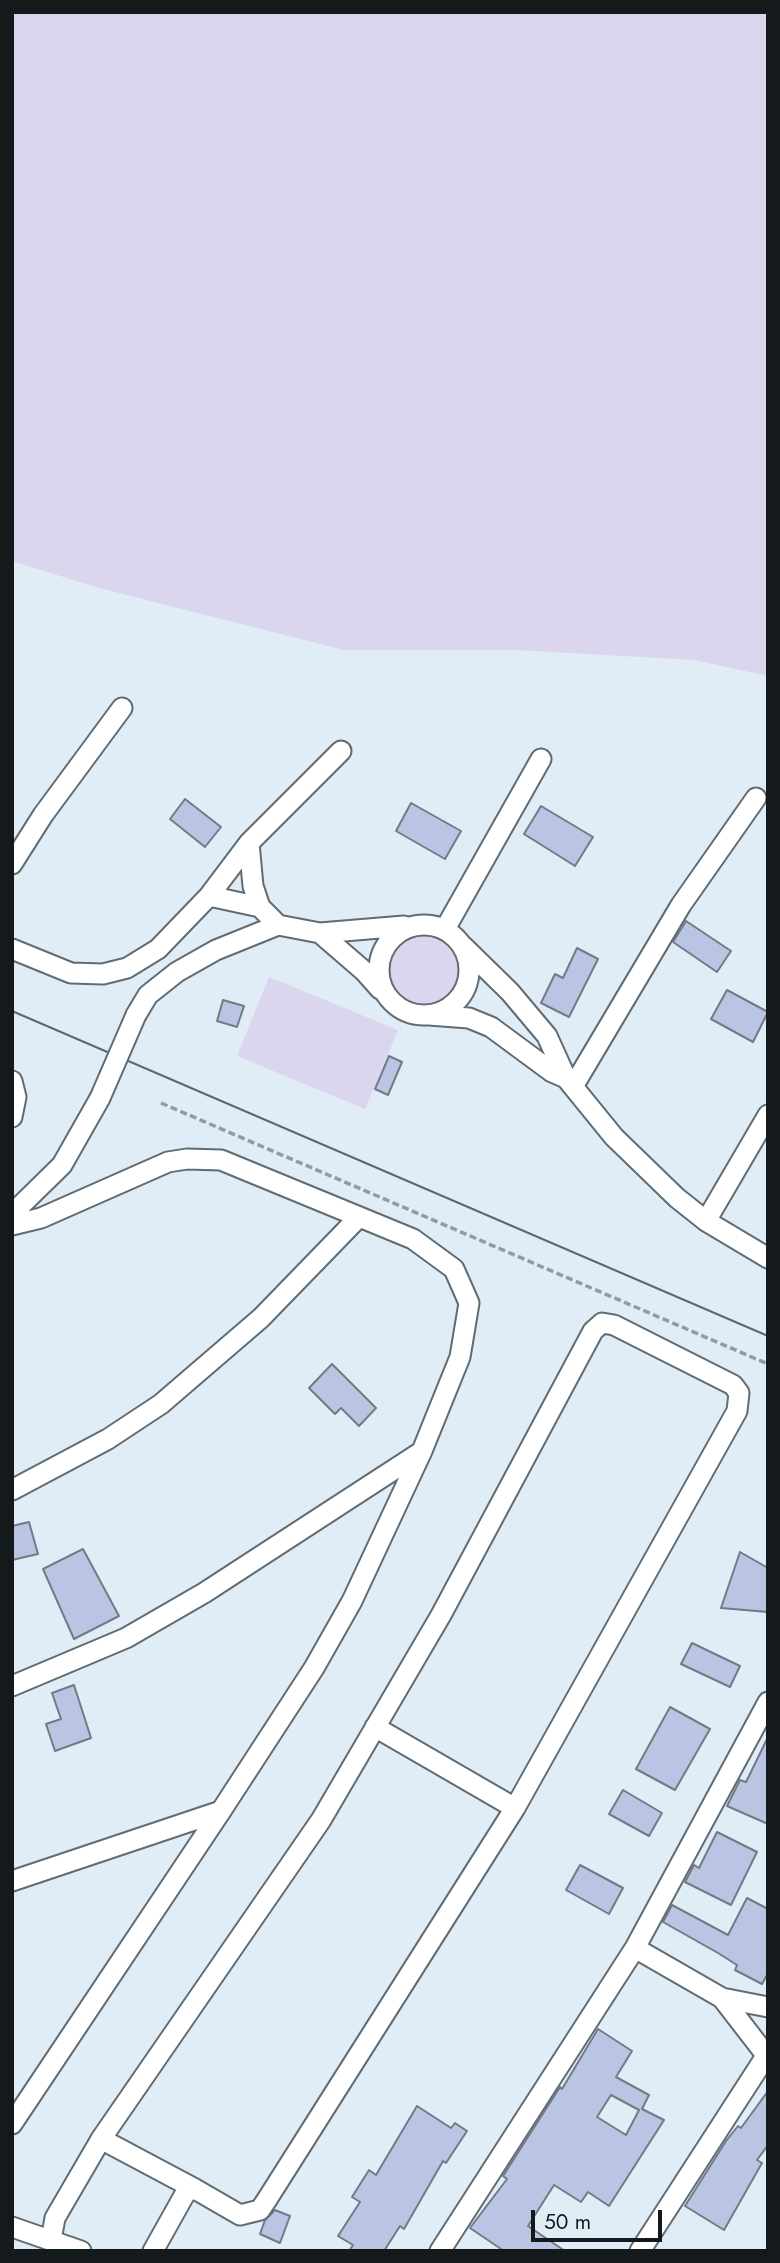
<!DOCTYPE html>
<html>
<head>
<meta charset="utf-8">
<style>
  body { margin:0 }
  #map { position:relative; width:780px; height:2263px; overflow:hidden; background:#e0edf7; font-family:Jost,sans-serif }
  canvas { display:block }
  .frame { position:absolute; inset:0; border:14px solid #14191c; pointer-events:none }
  .scale { position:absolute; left:531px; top:2210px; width:131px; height:32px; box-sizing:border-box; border:4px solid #14191c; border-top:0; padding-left:9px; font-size:21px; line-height:24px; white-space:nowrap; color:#14191c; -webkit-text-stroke:5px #e0edf7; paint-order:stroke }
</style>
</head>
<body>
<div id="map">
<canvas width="780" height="2263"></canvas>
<div class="frame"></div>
<div class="scale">50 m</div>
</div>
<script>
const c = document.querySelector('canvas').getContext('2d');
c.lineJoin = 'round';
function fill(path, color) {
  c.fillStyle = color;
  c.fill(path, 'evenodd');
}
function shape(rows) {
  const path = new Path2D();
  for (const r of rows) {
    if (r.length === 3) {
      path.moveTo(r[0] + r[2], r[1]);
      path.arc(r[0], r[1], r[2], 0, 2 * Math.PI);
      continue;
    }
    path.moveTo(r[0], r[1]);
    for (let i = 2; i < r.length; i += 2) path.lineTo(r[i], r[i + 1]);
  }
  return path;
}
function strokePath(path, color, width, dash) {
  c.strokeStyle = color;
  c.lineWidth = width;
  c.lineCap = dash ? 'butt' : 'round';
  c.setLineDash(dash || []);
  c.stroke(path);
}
const green = shape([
  [12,12,768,12,768,676,694,660,516,650,344,650,99,588,12,561],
  [424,970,37],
  [269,977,398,1030,365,1109,237,1056]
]);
const building = shape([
  [185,799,221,827,205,847,170,819,185,799],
  [411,803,461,831,445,859,396,831,411,803],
  [541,806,593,837,575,866,524,834,541,806],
  [686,921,731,951,717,972,673,942,686,921],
  [577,948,598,959,569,1017,541,1003,555,974,563,978,577,948],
  [727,990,768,1012,753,1042,711,1019,727,990],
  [223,1000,244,1006,237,1027,217,1021,223,1000],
  [389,1056,402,1062,388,1095,375,1089,389,1056],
  [332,1364,376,1408,359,1426,341,1408,335,1414,309,1388,332,1364],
  [29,1522,38,1554,12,1560,12,1526,29,1522],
  [83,1549,119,1616,74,1639,43,1569,83,1549],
  [740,1552,768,1568,768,1612,721,1608,740,1552],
  [692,1643,740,1666,730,1687,681,1664,692,1643],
  [74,1685,91,1738,55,1751,46,1724,61,1719,52,1693,74,1685],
  [670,1707,710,1729,675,1790,636,1769,670,1707],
  [768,1737,768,1824,727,1806,740,1780,746,1782,768,1737],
  [623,1790,662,1813,649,1836,609,1814,623,1790],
  [717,1832,757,1852,731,1905,685,1882,694,1865,699,1868,717,1832],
  [580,1865,623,1888,609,1914,566,1890,580,1865],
  [747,1898,768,1909,768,1973,762,1984,735,1970,737,1965,718,1953,663,1922,672,1905,728,1935,747,1898],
  [598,2029,632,2051,616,2077,649,2095,642,2109,664,2120,609,2206,588,2192,581,2202,554,2185,528,2226,565,2251,504,2251,470,2228,507,2179,503,2176,560,2087,562,2089,598,2029],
  [611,2095,639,2110,626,2135,597,2117,611,2095],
  [768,2091,768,2145,757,2160,762,2163,724,2230,685,2206,726,2141,738,2126,741,2128,768,2091],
  [417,2106,451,2128,455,2123,467,2131,446,2163,443,2161,404,2229,400,2226,384,2251,349,2251,353,2245,338,2236,360,2202,352,2197,369,2170,376,2175,417,2106],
  [275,2210,290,2216,280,2243,260,2234,265,2220,275,2210]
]);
const path = shape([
  [161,1103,768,1364]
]);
const street = shape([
  [249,843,253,886,260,907,278,925,320,933,404,926],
  [12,864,43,815,122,708],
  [209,896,260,907],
  [424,970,45],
  [445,929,541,759],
  [320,933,364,971,380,989],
  [463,946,510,992,547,1036,566,1078],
  [12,949,71,973,103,974,127,968,158,949,209,896,249,843,341,751],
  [136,1015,148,995,177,972,216,950,278,925],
  [429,1015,469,1018,491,1027,552,1072,566,1078,614,1137,677,1198,706,1221,768,1258],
  [12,1081,16,1097,12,1117],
  [574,1085,681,905,756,798],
  [12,1214,62,1165,100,1098],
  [706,1221,768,1115],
  [12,1225,41,1218,168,1162,187,1159,221,1160,413,1239,454,1269,469,1303,460,1357,422,1451,352,1601,314,1668,221,1811,12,2124],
  [12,1490,108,1439,161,1404,261,1318,359,1217],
  [12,1686,126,1638,204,1593,421,1452],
  [375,1727,515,1808],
  [12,1881,221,1811],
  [635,1948,722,1998,768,2007],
  [722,1998,766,2055],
  [101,2139,195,2189],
  [12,2227,81,2251],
  [51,2240,55,2218,101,2139,321,1820,441,1615,593,1331,602,1323,614,1325,733,1385,739,1393,737,1411,515,1808,268,2198,260,2210,240,2215,195,2189,186,2192,153,2251],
  [440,2251,635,1948,768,1702],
  [640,2251,768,2053]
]);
const tram = shape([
  [12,1011,768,1336]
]);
const streetBridge = shape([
  [100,1098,136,1015]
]);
fill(green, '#dbd5ed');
fill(building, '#b9c5e3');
strokePath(building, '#747985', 2);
strokePath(street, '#606c74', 23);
strokePath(path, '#919ba2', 3.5, [7, 3.5]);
strokePath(street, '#fff', 19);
strokePath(tram, '#5f676c', 2);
strokePath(streetBridge, '#606c74', 23, []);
strokePath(streetBridge, '#fff', 19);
</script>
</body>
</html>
